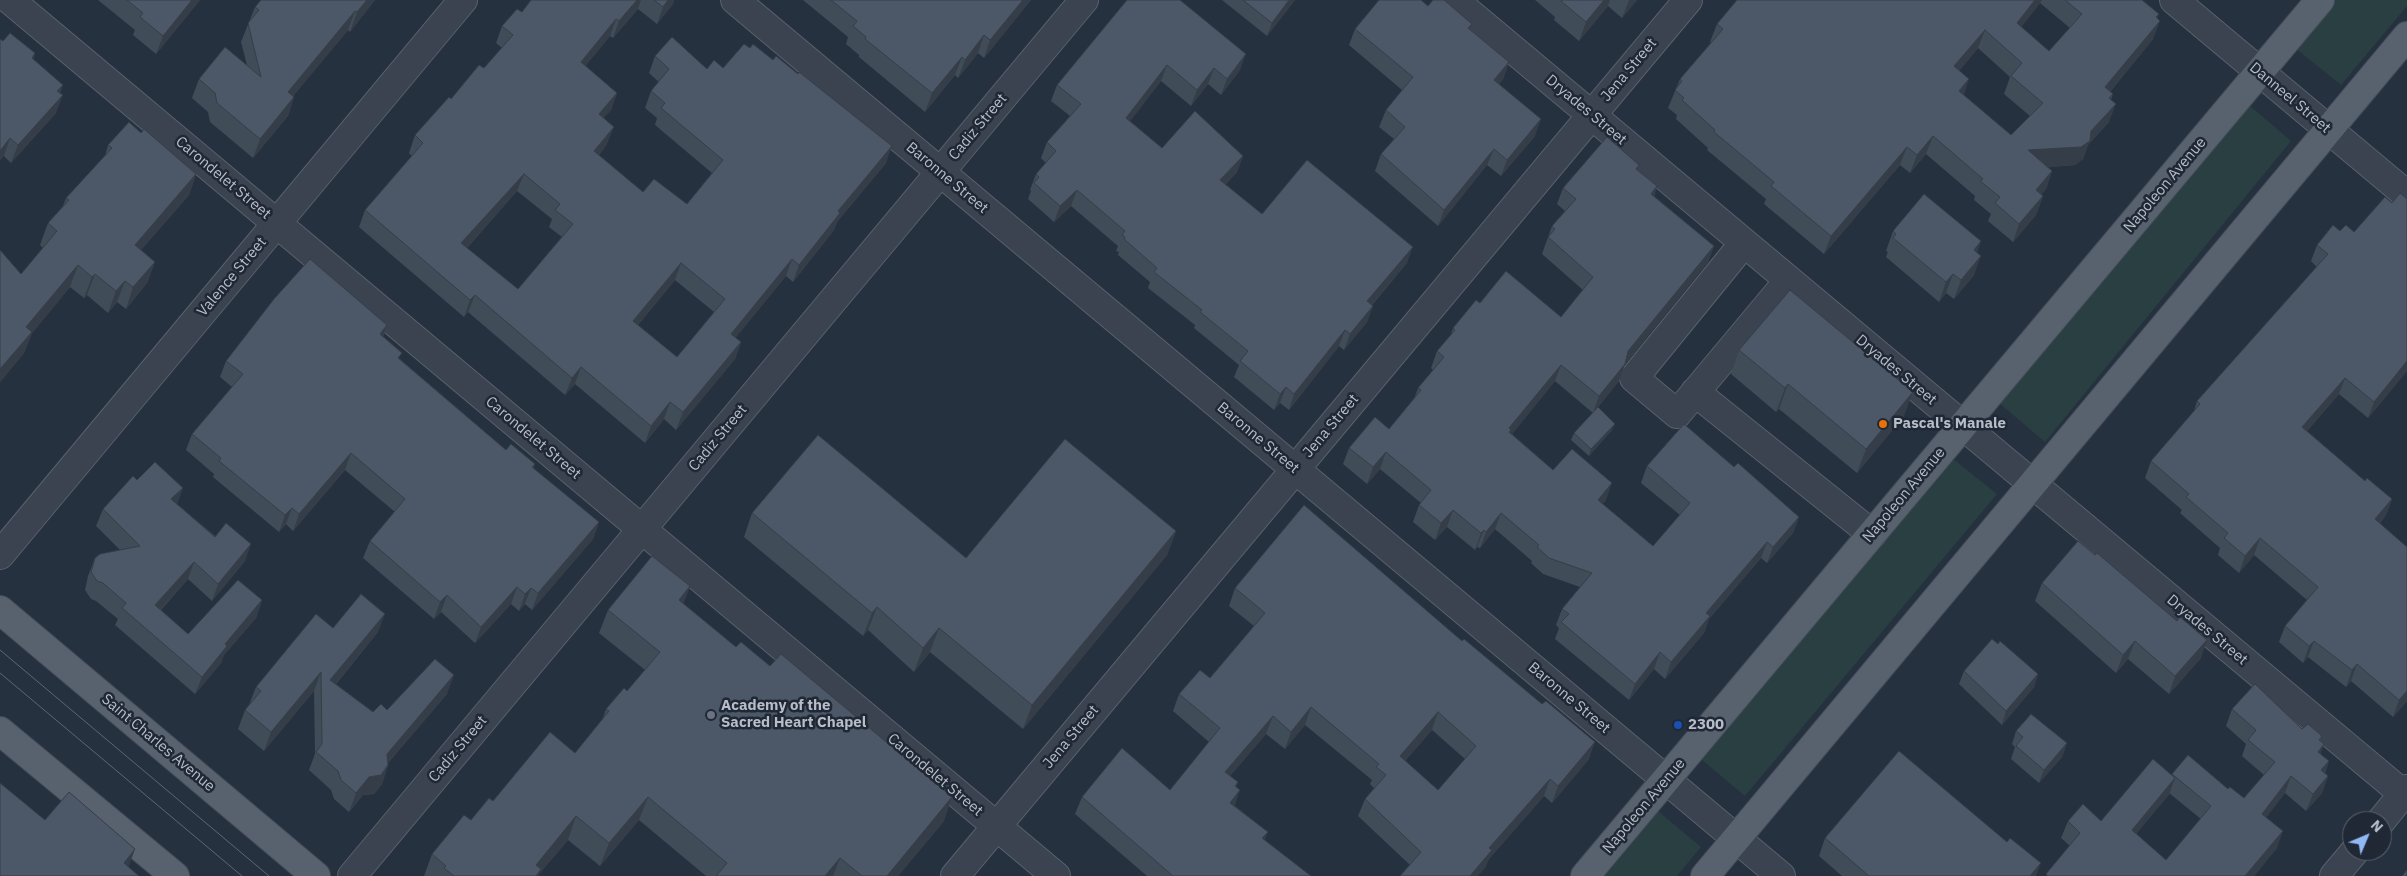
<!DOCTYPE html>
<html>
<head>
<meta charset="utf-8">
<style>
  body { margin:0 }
  #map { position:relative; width:2407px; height:876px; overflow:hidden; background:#26313f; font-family:"IBM Plex Sans",sans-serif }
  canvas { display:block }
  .north { position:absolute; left:2342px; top:811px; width:50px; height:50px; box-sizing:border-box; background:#1f2834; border:1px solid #5c6470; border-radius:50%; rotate:45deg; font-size:14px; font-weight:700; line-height:20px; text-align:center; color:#b7bec9 }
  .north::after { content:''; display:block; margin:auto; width:18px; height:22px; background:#91b8f4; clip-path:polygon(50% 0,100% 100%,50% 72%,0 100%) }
</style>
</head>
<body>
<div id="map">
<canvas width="2407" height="876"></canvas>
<div class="north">N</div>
</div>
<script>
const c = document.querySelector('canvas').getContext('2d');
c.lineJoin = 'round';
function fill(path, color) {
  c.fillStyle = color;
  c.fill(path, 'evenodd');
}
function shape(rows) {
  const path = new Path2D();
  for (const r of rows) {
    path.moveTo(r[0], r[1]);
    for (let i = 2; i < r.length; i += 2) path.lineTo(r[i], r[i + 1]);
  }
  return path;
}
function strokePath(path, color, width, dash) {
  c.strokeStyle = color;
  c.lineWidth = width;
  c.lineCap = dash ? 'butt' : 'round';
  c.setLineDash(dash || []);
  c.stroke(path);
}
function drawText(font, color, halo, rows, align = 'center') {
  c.font = font + ' "IBM Plex Sans",sans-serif';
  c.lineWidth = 5;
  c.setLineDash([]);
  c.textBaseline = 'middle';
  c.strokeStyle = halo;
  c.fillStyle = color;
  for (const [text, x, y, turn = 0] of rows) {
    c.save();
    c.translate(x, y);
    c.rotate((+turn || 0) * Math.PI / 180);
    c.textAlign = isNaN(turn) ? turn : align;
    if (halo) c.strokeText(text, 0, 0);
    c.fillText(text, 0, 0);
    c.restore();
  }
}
const green = shape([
  [2335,0,2407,0,2407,6,2341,85,2295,48],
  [2248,104,2291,141,2045,442,1999,403],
  [1952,458,1997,494,1745,796,1701,759],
  [1658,811,1701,847,1677,876,1603,876]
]);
const minor = shape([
  [10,0,1056,876],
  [735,0,1781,876],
  [1454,0,2407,797],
  [2174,0,2407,195],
  [1744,243,1634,378,1677,414,1789,280],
  [1695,392,1872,534],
  [0,555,463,0],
  [2381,821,2407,789],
  [352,876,1084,0],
  [955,876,1688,0],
  [2334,876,2355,851]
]);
const major = shape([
  [0,610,316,876],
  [0,731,175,876],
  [1585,876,2320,0],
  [1705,876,2407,36]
]);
const tram = shape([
  [0,650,269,876],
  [0,673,242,876]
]);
const wall = shape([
  [98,0,200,0,156,54,133,35,135,30],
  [375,0,350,32,348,30,293,96,294,97,288,116,253,158,210,122,208,112,192,98,199,79,247,65,241,42,255,7],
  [531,0,674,0,673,4,657,24,638,9,613,38,610,36,585,66,617,93,611,110,603,118,607,144,599,155,643,192,687,204,712,173,655,125,657,118,645,108,651,91,659,82,649,73,655,56,707,69,723,68,886,163,837,222,834,230,793,282,786,276,735,338,741,342,735,359,676,430,664,419,645,443,575,384,565,395,468,312,464,317,359,227,365,210,412,156,409,153,415,135,451,99,484,68,502,48,496,43,502,26,522,12],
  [517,191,552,219,549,227,562,237,518,289,467,248],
  [675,280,714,312,677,357,638,325],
  [803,0,1031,0,984,58,978,53,958,78,955,75,925,112,859,57,859,55,846,44,848,37],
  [1127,0,1240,70,1221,95,1208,84,1191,106,1161,81,1130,121,1162,148,1243,156,1237,172,1225,185,1262,214,1407,263,1372,305,1373,306,1367,322,1344,350,1339,346,1289,410,1280,403,1274,410,1234,377,1239,365,1194,328,1195,325,1148,288,1150,282,1118,255,1119,252,1116,251,1118,246,1071,206,1054,222,1028,199,1031,191,1030,190,1036,174,1046,163,1041,158,1047,142,1070,116,1051,101,1057,85],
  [1222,0,1295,0,1267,36],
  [1535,0,1637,0,1622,18,1608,6,1579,41,1554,20,1555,17],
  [1737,0,2142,0,2159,14,2157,18,2153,39,2110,92,2113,94,2111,99,2109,122,2088,145,2083,159,2075,165,2048,167,2052,171,2046,189,2041,195,2043,196,2036,215,2013,242,1988,221,1991,214,1974,200,1975,196,1926,154,1910,173,1900,165,1824,254,1764,204,1766,199,1707,150,1708,148,1676,119,1677,115,1668,108,1680,79,1711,43,1710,42,1717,24],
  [2040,3,2070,28,2049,51,2021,27],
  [1978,48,2010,77,2004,94,2030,116,2011,135,1964,95,1959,71],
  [1428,6,1469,30,1509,62,1503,79,1499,84,1535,136,1501,176,1487,165,1438,226,1375,171,1381,154,1394,139,1379,127,1386,110,1402,90,1349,45,1355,29],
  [3,41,35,53,33,60,63,85,60,93,56,113,11,163,4,156],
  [141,133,196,174,189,195,141,250,155,262,147,283,126,309,117,302,108,313,87,295,84,298,70,287,32,333,24,353,0,382,0,250,21,274,43,248,40,245,48,223,63,206,66,198,105,156,108,145],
  [1638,170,1657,186,1654,196,1714,246,1708,262,1625,364,1619,381,1598,407,1612,430,1589,456,1571,440,1574,433,1593,413,1555,381,1512,434,1553,470,1606,500,1602,504,1653,546,1680,515,1641,483,1647,466,1734,467,1799,517,1793,533,1767,563,1761,558,1709,619,1704,633,1665,679,1654,669,1629,700,1555,639,1559,628,1556,625,1562,609,1580,587,1543,574,1531,563,1532,561,1495,529,1480,548,1477,547,1475,550,1447,527,1435,540,1413,522,1419,505,1421,503,1380,469,1367,484,1343,464,1349,448,1389,429,1414,399,1418,388,1433,370,1431,368,1437,351,1450,337,1453,328,1480,303,1561,317,1583,290,1542,254,1552,226,1565,211,1557,204,1563,188],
  [1893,231,1981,241,1977,252,1974,275,1954,299,1946,293,1939,302,1886,257,1888,252,1886,251],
  [2340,231,2407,371,2368,418,2339,394,2307,431,2365,481,2392,499,2386,515,2380,523,2407,701,2393,717,2351,681,2346,687,2308,657,2303,663,2279,642,2285,626,2307,600,2254,555,2239,573,2218,555,2220,548,2180,513,2182,510,2145,478,2151,461,2194,411,2197,401,2317,267,2311,261,2317,245],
  [387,325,383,337,400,359,506,450,535,464,533,469,599,522,593,539,532,610,525,604,519,611,511,604,475,643,441,612,434,619,363,558,370,541,395,512,345,470,293,531,286,524,279,532,213,477,214,474,186,450,192,434,232,387,220,377,226,361],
  [1739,350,1904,416,1857,473,1779,409,1776,412,1731,374],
  [137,480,177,504,245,561,212,601,188,579,161,610,188,634,262,600,256,618,224,655,221,663,195,694,115,625,118,619,96,601,91,599,85,590,88,576,95,558,120,550,96,526,103,509],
  [752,513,966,558,1176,531,1167,555,1023,729,930,652,914,672,868,630,863,636,744,537],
  [2042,583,2201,658,2169,694,2128,659,2116,673,2035,601],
  [690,586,683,604,944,821,898,876,706,876,639,820,600,866,568,840,539,874,539,876,424,876,432,854,493,801,575,753,602,721,606,709,627,691,645,670,599,633,608,610],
  [1235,588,1589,759,1552,803,1544,796,1489,859,1485,868,1410,865,1358,816,1365,799,1374,788,1370,784,1372,780,1305,725,1285,749,1266,734,1230,776,1238,782,1236,787,1235,806,1268,832,1264,840,1311,876,1147,876,1075,814,1082,797,1170,790,1209,742,1173,711,1179,694,1210,678,1254,626,1229,606],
  [1432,730,1465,759,1438,790,1405,761],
  [333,628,378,632,336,684,373,712,387,710,447,694,388,763,388,765,382,784,374,794,363,795,349,812,334,799,331,790,309,770,315,754,314,691,264,751,238,729,245,710,249,705,256,687],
  [1998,644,2038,674,2034,687,2002,725,1959,684,1964,671],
  [2232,709,2322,736,2320,741,2324,744,2320,754,2329,761,2325,773,2328,776,2322,793,2306,811,2285,793,2266,817,2277,848,2254,876,2046,876,2070,846,2061,838,2068,821,2101,821,2172,775,2172,774,2228,789,2244,798,2264,775,2242,756,2246,744,2226,726],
  [2169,793,2201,819,2166,860,2136,834],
  [2016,731,2067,743,2062,757,2039,783,2011,759,2015,747,2012,744],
  [1825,838,2036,876,1842,876,1819,856]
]);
const shadedWall = shape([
  [192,0,200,0,156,54,163,36],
  [367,0,375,0,350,32,357,12],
  [637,0,641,0,638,9,613,38,619,21],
  [668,0,674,0,673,4,657,24,663,7],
  [1023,0,1031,0,984,58,990,40],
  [1289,0,1295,0,1267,36,1272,23],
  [1604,0,1610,0,1608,6,1579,41,1586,22],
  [1629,0,1637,0,1622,18],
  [2035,0,2042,0,2040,3,2010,41,2017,23],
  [355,11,348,30,281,111,288,92],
  [2159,14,2153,29,2160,21,2153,39,2098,106,2105,87],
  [616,19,610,36,575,79,581,62],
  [1985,30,1978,48,1948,85,1954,66],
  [984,35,978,53,958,78,965,60],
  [1246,54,1240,70,1221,95,1227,79],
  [962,57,955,75,925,112,932,93],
  [1509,62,1503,79,1488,97,1494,80],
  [1167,65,1161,81,1120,134,1126,118],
  [1214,68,1208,84,1191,106,1197,90],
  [1969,79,1963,98,1959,91],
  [63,85,56,103,63,95,56,113,11,163,18,145],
  [617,93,611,110,592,131,599,114],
  [294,97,288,116,253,158,260,139],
  [2116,104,2109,122,2088,145,2083,159,2075,165,2022,169,2028,150,2091,131],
  [1541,119,1535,136,1501,176,1507,160],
  [614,127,607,144,588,168,594,151],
  [1933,136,1926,154,1910,173,1917,155],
  [10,138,4,156,0,161,0,151],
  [892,146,886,163,837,222,834,230,793,282,799,265,838,211],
  [1907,147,1900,165,1824,254,1831,236],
  [1494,149,1487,165,1438,226,1444,210],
  [1243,156,1237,172,1214,196,1220,180],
  [2052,171,2046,189,2029,209,2036,190],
  [196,174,189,195,127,266,135,245],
  [524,174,517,191,455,261,461,243],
  [1657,186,1651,203,1651,194],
  [1077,190,1071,206,1054,222,1060,206],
  [2043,196,2036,215,2013,242,2019,224],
  [1981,241,1974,261,1974,250],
  [1714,246,1708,262,1625,364,1619,381,1593,413,1599,396,1628,351],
  [1413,247,1407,263,1361,317,1367,301],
  [1981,256,1974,275,1954,299,1961,280],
  [792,259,786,276,725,351,731,334],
  [155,262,147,283,126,309,133,287],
  [681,263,675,280,627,338,633,321],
  [78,265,70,287,32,333,24,353,0,382,0,369,26,327],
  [95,274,87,295,84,298,92,277],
  [1953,274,1946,293,1939,302,1946,282],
  [125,281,117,302,108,313,116,291],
  [475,295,468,312,464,317,470,300],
  [1373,306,1367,322,1344,350,1350,334],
  [387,325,381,342,380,334],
  [1345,330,1339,346,1289,410,1294,394],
  [741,342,735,359,676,430,683,412],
  [2407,361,2407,371,2368,418,2374,402],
  [1561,365,1555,381,1508,439,1509,428],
  [581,367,575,384,565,395,572,378],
  [2345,378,2339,394,2296,444,2302,427],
  [1788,384,1779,409,1776,412,1785,388],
  [1286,387,1280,403,1274,410,1280,394],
  [1913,392,1904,416,1857,473,1866,449],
  [670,402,664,419,645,443,651,426],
  [1615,424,1612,430,1589,456,1591,449],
  [1386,452,1380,469,1367,484,1373,467],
  [351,453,345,470,293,531,299,514],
  [1612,483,1606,500,1592,516,1598,500],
  [183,488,177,505,171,499],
  [2392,499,2386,515,2369,535,2375,519],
  [292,508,286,524,279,532,285,515],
  [1453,510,1447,527,1435,540,1441,523],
  [1501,513,1495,529,1480,548,1486,532],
  [1799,517,1793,533,1767,563,1773,547],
  [599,522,593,539,532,610,538,593],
  [1484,530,1477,547,1475,550,1481,533],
  [1176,531,1167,555,1023,729,1032,705],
  [2260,538,2254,555,2239,573,2245,556],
  [1767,542,1761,558,1709,619,1704,633,1665,679,1671,662,1706,613],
  [251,544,245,561,212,601,218,584],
  [194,562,188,579,149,622,155,605],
  [690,586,681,610,679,600],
  [517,587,511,604,475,643,481,627],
  [531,588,525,604,519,611,525,594],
  [447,595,441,612,434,619,440,602],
  [262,600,256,618,224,655,221,663,195,694,202,677,225,644],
  [877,607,868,630,863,636,872,613],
  [385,614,378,632,323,699,330,680],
  [939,628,930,652,914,672,923,648],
  [2207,640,2201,658,2169,694,2175,676],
  [2135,641,2128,659,2116,673,2123,655],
  [2314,641,2308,657,2303,663,2309,646],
  [1660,652,1654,669,1629,700,1635,684],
  [2357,664,2351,681,2346,687,2352,670],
  [321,672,314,691,264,751,271,732],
  [2038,674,2034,687,2002,725,2006,711],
  [454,675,447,694,380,772,387,754],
  [2407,691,2407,701,2393,717,2399,700],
  [1311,707,1305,725,1285,749,1291,732],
  [1438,712,1432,730,1394,774,1400,756],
  [1273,716,1266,734,1219,789,1225,772],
  [1595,742,1589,759,1552,803,1558,786],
  [2067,743,2062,757,2039,783,2044,770],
  [2324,744,2318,761,2318,752],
  [2329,761,2322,778,2321,770],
  [388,765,382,784,374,794,363,795,349,812,356,793,369,777],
  [2291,776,2285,793,2256,831,2262,814],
  [2328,776,2322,793,2306,811,2313,794],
  [2175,778,2169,795,2125,847,2132,830],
  [1550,779,1544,796,1489,859,1485,868,1478,876,1470,876,1489,848],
  [1240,790,1234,808,1230,803],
  [648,797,639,820,600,866,609,843],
  [952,797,944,821,898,876,887,876],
  [576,816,568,840,539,874,539,876,532,876,536,865],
  [2283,831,2277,848,2254,876,2245,876],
  [1268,832,1261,849,1262,838],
  [135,849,127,871,124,863],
  [840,858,833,876,825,876],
  [2041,863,2036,876,2030,876]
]);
const building = shape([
  [127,0,192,0,163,36,140,17,143,13,127,0],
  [261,0,367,0,357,12,355,11,288,92,294,97,260,139,217,103,215,93,199,79,225,47,261,77,248,23,259,10,255,7,261,0],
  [531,0,637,0,619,21,616,19,581,62,617,93,599,114,614,127,594,151,643,192,654,179,687,204,723,160,661,108,665,103,651,91,669,69,655,56,672,37,707,69,714,60,723,68,744,44,750,48,753,44,773,60,776,56,798,74,799,72,892,146,838,211,840,213,799,265,792,259,731,334,741,342,683,412,670,402,651,426,581,367,572,378,475,295,470,300,365,210,423,143,415,135,449,97,451,99,479,65,484,68,513,35,502,26,517,9,522,12,531,0],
  [524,174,560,204,555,210,573,224,518,289,461,243,524,174],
  [681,263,725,299,677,357,633,321,681,263],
  [654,0,668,0,663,7,654,0],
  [831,0,1023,0,990,40,984,35,965,60,962,57,932,93,865,39,866,37,853,26,857,21,831,0],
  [1127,0,1180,0,1246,54,1227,79,1214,68,1197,90,1167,65,1126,118,1162,148,1195,111,1243,156,1220,180,1262,214,1307,160,1413,247,1367,301,1373,306,1350,334,1345,330,1294,394,1286,387,1280,394,1240,361,1248,351,1200,312,1202,310,1154,272,1157,268,1124,239,1125,237,1122,235,1125,231,1077,190,1060,206,1034,183,1039,177,1036,174,1056,151,1047,142,1081,104,1057,85,1127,0],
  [1243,0,1289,0,1272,23,1243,0],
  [1379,0,1421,0,1428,6,1433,0,1444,0,1472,24,1468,28,1509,62,1494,80,1541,119,1507,160,1494,149,1444,210,1381,154,1405,127,1386,110,1413,77,1355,29,1379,0],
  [1562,0,1604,0,1586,22,1561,1,1562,0],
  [1737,0,2035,0,2017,23,2049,51,2082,14,2065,0,2142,0,2159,14,2156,17,2160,21,2105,87,2113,94,2109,98,2116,104,2091,131,2090,141,2081,147,2028,150,2052,171,2036,190,2043,196,2019,224,1995,203,2000,197,1980,181,1983,179,1933,136,1917,155,1907,147,1831,236,1771,186,1774,182,1714,132,1715,130,1682,100,1684,98,1675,90,1682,81,1680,79,1723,29,1717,24,1737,0],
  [1985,30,2022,63,2011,76,2043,103,2011,135,1959,91,1969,79,1954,66,1985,30],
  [10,33,35,53,32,58,63,85,57,91,63,95,18,145,10,138,0,151,0,39,3,41,10,33],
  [129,122,141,133,144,129,196,174,135,245,155,262,133,287,125,281,116,291,95,274,92,277,78,265,26,327,32,332,0,369,0,250,21,274,57,231,48,223,69,200,66,198,112,148,108,145,129,122],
  [1607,137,1639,165,1636,169,1657,186,1651,194,1714,246,1628,351,1625,364,1599,396,1561,365,1509,428,1511,430,1509,432,1553,470,1572,449,1612,483,1598,500,1653,546,1690,503,1647,466,1684,424,1734,467,1738,463,1799,517,1773,547,1767,542,1706,613,1710,616,1671,662,1660,652,1635,684,1561,622,1569,614,1562,609,1592,573,1549,558,1537,547,1539,545,1501,513,1486,532,1484,530,1481,533,1453,510,1441,523,1419,505,1431,490,1386,452,1373,467,1349,448,1375,417,1389,429,1421,390,1418,388,1444,357,1437,351,1455,330,1453,328,1476,300,1480,303,1506,271,1561,317,1593,277,1548,237,1555,229,1552,226,1576,199,1563,188,1607,137],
  [2400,193,2407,199,2407,361,2374,402,2345,378,2302,427,2365,481,2367,478,2392,499,2375,519,2407,547,2407,691,2399,700,2357,664,2352,670,2314,641,2309,646,2285,626,2318,587,2260,538,2245,556,2224,538,2228,533,2186,497,2189,494,2151,461,2200,404,2197,401,2328,254,2317,245,2333,225,2340,231,2346,225,2354,232,2385,197,2392,203,2400,193],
  [1924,194,1981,241,1974,250,1981,256,1961,280,1953,274,1946,282,1893,238,1896,234,1893,231,1924,194],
  [310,259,387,325,380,334,402,353,398,358,506,450,511,444,535,464,532,467,599,522,538,593,531,588,525,594,517,587,481,627,447,595,440,602,370,541,405,499,351,453,299,514,292,508,285,515,219,461,221,458,192,434,243,374,226,361,274,299,310,259],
  [1790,290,1913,392,1866,449,1788,384,1785,388,1739,350,1790,290],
  [1598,407,1615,424,1591,449,1574,433,1598,407],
  [818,435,966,558,1065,439,1176,531,1032,705,939,628,923,648,877,607,872,613,752,513,818,435],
  [155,462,183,488,171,499,215,537,226,523,251,544,218,584,194,562,155,605,188,634,238,580,262,600,225,644,227,646,202,677,122,608,126,603,103,583,97,581,91,572,95,558,100,554,140,546,103,509,133,476,137,480,155,462],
  [1304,505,1462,641,1464,639,1542,704,1546,701,1595,742,1558,786,1550,779,1489,848,1492,850,1470,876,1400,876,1421,852,1365,799,1386,775,1376,767,1379,764,1311,707,1291,732,1273,716,1225,772,1238,782,1235,786,1240,790,1230,803,1268,832,1262,838,1311,876,1173,876,1082,797,1122,748,1170,790,1220,728,1179,694,1200,670,1210,678,1265,613,1235,588,1304,505],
  [1438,712,1476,746,1438,790,1400,756,1438,712],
  [2078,541,2095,555,2097,553,2177,621,2180,617,2207,640,2175,676,2135,641,2123,655,2042,583,2078,541],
  [652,556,690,586,679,600,736,647,741,642,770,666,781,654,952,797,887,876,862,876,840,858,825,876,716,876,727,863,648,797,609,843,576,816,536,865,541,869,536,876,454,876,444,868,446,866,432,854,464,815,471,820,489,798,493,801,550,732,575,753,609,711,606,709,624,688,627,691,660,652,608,610,652,556],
  [361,594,385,614,330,680,373,712,381,704,387,710,435,659,454,675,387,754,388,765,381,775,369,777,356,793,341,780,338,771,316,752,322,744,321,672,271,732,245,710,261,691,256,687,316,614,333,628,361,594],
  [1992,639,1998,644,2000,641,2038,674,2006,711,1964,671,1992,639],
  [2255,684,2302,729,2308,724,2322,736,2319,740,2324,744,2318,752,2329,761,2321,770,2328,776,2313,794,2291,776,2262,814,2283,831,2245,876,2048,876,2046,874,2080,833,2068,821,2083,804,2101,821,2153,759,2175,778,2132,830,2166,860,2211,806,2172,774,2188,755,2228,789,2230,787,2244,798,2275,762,2248,740,2256,730,2232,709,2255,684],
  [2031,714,2067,743,2044,770,2016,746,2023,737,2016,731,2031,714],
  [1899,751,2007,842,2010,838,2041,863,2030,876,1869,876,1825,838,1899,751],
  [0,783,45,820,69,792,135,849,124,863,139,876,0,876,0,783],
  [2407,870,2407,876,2402,876,2407,870]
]);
const markers = [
  [1883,424,5,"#e8710a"],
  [711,715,5,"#6b7280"],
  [1678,725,5,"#1a4fb4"]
];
const streetNames = [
  ["Jena Street",1629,70,-50],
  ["Danneel Street",2290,98,40],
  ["Dryades Street",1586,110,40],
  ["Cadiz Street",978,127,-50],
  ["Carondelet Street",223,178,40],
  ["Baronne Street",947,178,40],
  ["Napoleon Avenue",2165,185,-50],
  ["Valence Street",232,277,-50],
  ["Dryades Street",1896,370,40],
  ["Jena Street",1331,426,-50],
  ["Carondelet Street",533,438,40],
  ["Cadiz Street",718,438,-50],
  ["Baronne Street",1258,438,40],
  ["Napoleon Avenue",1904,495,-50],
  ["Dryades Street",2207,630,40],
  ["Baronne Street",1569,698,40],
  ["Jena Street",1071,737,-50],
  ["Saint Charles Avenue",158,743,40],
  ["Cadiz Street",458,749,-50],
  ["Carondelet Street",935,775,40],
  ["Napoleon Avenue",1644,806,-50]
];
const poiNames = [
  ["Pascal's Manale",1893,424],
  ["Academy of the",721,706],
  ["Sacred Heart Chapel",721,723],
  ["2300",1688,725]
];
fill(green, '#293f41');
strokePath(minor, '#58616c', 30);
strokePath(major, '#444c58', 30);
strokePath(minor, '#3a434f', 28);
strokePath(major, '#58626f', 28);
strokePath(tram, '#5c6775', 1);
fill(wall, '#414c59');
fill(shadedWall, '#353e48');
fill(building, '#4c5867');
strokePath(building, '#353e48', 1);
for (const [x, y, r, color] of markers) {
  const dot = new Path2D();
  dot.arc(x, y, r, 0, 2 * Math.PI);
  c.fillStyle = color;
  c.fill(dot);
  strokePath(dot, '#1f2834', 2);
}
drawText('15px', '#b7bec9', '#1f2834', streetNames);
drawText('bold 15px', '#b7bec9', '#1f2834', poiNames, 'left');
</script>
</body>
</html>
